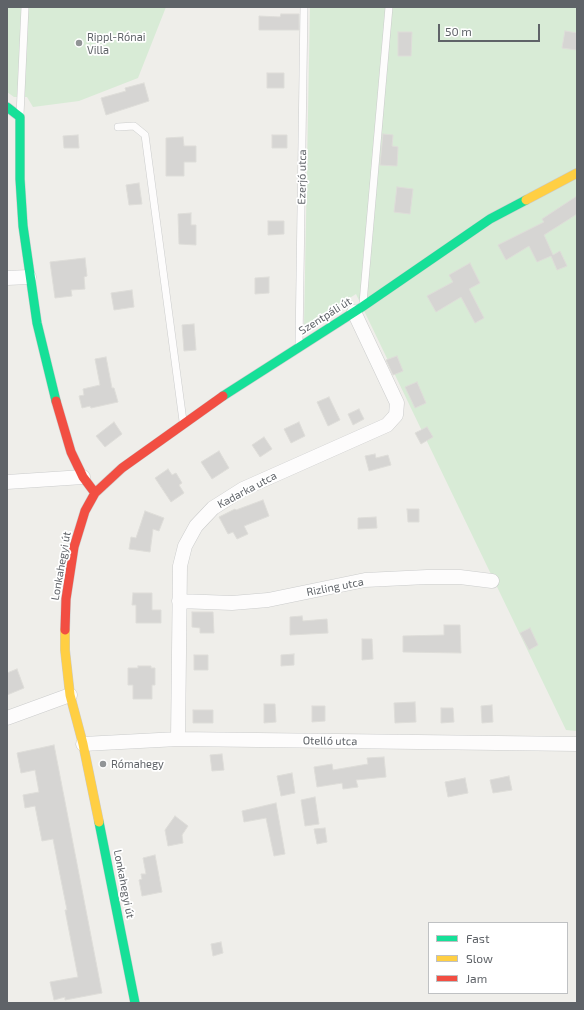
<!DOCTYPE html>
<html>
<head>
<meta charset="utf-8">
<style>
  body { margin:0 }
  #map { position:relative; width:584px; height:1010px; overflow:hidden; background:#efeeea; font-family:"Exo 2",sans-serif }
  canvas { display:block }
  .frame { position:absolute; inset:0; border:8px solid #5f6368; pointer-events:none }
  .legend { position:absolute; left:428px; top:922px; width:140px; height:72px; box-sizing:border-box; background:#fff; border:1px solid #bfc1c3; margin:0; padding:5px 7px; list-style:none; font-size:12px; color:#5f6368 }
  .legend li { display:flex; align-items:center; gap:8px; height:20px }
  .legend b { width:20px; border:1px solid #bfc1c3 }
  .scale { position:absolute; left:438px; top:24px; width:102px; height:18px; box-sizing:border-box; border:2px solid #5f6368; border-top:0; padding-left:5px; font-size:12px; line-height:14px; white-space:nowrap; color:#5f6368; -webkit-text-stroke:3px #fff; paint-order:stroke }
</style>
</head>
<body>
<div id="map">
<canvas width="584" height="1010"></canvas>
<div class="frame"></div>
<ul class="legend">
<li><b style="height:5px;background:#16e098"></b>Fast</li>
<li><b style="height:5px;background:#ffcf43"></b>Slow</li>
<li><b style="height:5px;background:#f24e42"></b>Jam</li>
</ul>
<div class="scale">50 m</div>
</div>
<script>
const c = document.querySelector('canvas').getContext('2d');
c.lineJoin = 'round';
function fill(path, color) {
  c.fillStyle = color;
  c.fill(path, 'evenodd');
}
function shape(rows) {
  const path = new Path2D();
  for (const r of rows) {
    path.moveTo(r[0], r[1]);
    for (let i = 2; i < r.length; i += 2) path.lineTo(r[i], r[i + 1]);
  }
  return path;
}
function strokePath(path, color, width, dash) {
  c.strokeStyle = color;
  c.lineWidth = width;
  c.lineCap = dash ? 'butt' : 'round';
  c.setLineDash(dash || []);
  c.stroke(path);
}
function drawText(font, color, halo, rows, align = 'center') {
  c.font = font + ' "Exo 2",sans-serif';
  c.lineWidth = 3.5;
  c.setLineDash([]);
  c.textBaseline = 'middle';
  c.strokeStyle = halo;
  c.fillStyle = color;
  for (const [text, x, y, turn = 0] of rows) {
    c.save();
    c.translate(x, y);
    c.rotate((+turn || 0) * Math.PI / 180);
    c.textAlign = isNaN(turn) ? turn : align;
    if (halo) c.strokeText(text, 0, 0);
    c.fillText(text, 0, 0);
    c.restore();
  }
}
const green = shape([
  [7,7,166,7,138,78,79,101,33,107,27,97,14,97,7,92],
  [310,7,577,7,577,731,566,730,356,294,304,327]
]);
const building = shape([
  [281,14,299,14,299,30,259,30,259,16,280,17,281,14],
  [565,31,577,33,577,50,562,48,565,31],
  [398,32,412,32,411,56,398,56,398,32],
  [267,73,284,73,284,88,267,88,267,73],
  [144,83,149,101,106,115,101,98,126,91,125,88,144,83],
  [383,134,393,135,392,146,398,147,397,166,380,165,383,134],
  [78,135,79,148,64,148,63,136,78,135],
  [272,135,287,135,287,148,272,148,272,135],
  [183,137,184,146,196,146,196,162,184,162,184,176,166,176,166,138,183,137],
  [139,183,142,204,129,205,126,185,139,183],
  [397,187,413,189,410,214,394,212,397,187],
  [577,196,577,214,544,235,553,255,560,251,567,266,557,270,551,256,537,262,529,246,506,260,498,245,544,222,542,219,577,196],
  [191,213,191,225,196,225,196,245,179,244,178,214,191,213],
  [268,221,284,221,284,234,268,235,268,221],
  [85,258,87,276,84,277,85,289,71,290,72,296,55,298,50,262,85,258],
  [470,263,480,283,469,289,484,318,475,323,461,297,436,312,427,296,453,282,449,275,470,263],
  [269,277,269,293,255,294,255,278,269,277],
  [132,290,134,307,114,310,111,293,132,290],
  [194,324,196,350,184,351,182,325,194,324],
  [397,356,403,371,393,375,386,360,397,356],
  [106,357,112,388,114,388,118,402,91,408,90,406,82,408,79,396,84,395,83,389,100,385,95,359,106,357],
  [417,382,426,403,415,408,405,387,417,382],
  [329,397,340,420,328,426,317,402,329,397],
  [359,409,364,419,353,425,348,414,359,409],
  [114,422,122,434,105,447,96,436,114,422],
  [299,422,305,436,291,443,284,429,299,422],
  [427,427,433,437,421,444,415,433,427,427],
  [264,437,272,449,260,457,252,445,264,437],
  [219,451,229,468,212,479,201,462,219,451],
  [375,454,376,458,388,455,391,465,369,471,365,456,375,454],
  [168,469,172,475,176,473,182,483,179,485,184,493,171,502,155,478,168,469],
  [263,500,269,516,244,526,248,534,237,539,233,532,228,534,219,517,235,509,236,510,263,500],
  [407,509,419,509,419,522,408,522,407,509],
  [145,511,164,518,159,531,153,529,150,552,129,549,131,537,136,538,145,511],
  [376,517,377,528,358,529,358,518,376,517],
  [133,593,152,593,152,610,161,610,161,623,136,623,136,605,132,605,133,593],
  [192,612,213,612,214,633,200,633,200,628,192,627,192,612],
  [302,616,303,621,327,619,328,633,290,635,290,617,302,616],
  [444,625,460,625,461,653,403,652,403,636,444,635,444,625],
  [530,628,538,645,529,650,520,633,530,628],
  [362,639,372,639,373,659,362,660,362,639],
  [294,654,294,665,281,666,281,655,294,654],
  [194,655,208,655,208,670,194,670,194,655],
  [138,666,151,666,151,668,155,668,155,685,152,685,152,699,133,699,133,685,128,685,128,668,138,668,138,666],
  [17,669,24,688,7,695,7,673,17,669],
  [415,702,416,722,395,723,394,703,415,702],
  [264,704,275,704,276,722,264,723,264,704],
  [492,705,493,722,482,723,481,706,492,705],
  [312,706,325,706,325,721,312,722,312,706],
  [441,708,453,708,454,722,441,723,441,708],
  [193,710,213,710,213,723,193,723,193,710],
  [54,745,102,993,65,1000,65,997,54,1000,50,982,78,977,65,910,67,910,59,870,53,839,42,841,35,806,25,808,23,795,39,792,35,770,21,773,17,753,54,745],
  [222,754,224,770,212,771,210,755,222,754],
  [384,757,386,777,356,780,358,787,343,789,342,783,317,787,314,767,332,764,333,770,368,764,367,758,384,757],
  [292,773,295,793,281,796,277,776,292,773],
  [509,776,512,790,493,793,490,780,509,776],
  [465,778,468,793,448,797,445,782,465,778],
  [315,797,319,824,305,826,301,800,315,797],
  [276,803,285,854,274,856,266,818,244,822,242,811,276,803],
  [175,816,188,826,182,835,183,843,168,846,165,830,175,816],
  [325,828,327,842,317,844,314,829,325,828],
  [155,855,162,892,142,896,139,880,142,879,141,874,146,874,143,858,155,855],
  [221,942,223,953,213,956,211,944,221,942]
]);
const lane = shape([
  [20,115,25,7],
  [118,127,134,126,145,135,183,421],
  [363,303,389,7],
  [299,344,304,7]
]);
const street = shape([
  [7,278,29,277],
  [7,482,83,477],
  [179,601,232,603,268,600,365,580,427,577,460,577,492,581],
  [7,718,70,695],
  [178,739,180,566,185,546,196,526,213,508,243,489,387,425,396,415,397,403,354,312],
  [83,744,178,739,577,744]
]);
const fast = shape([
  [7,107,20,117,20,179,23,226,37,323,56,401],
  [223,396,362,307,490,219,526,200],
  [99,822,135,1003]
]);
const slow = shape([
  [526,200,577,173],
  [65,630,65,650,70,695,83,744,99,822]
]);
const jam = shape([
  [56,401,71,452,83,477,95,493,85,511,74,547,66,599,65,630],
  [95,493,122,468,223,396]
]);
const markers = [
  [79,43,4,"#919496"],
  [103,764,4,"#919496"]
];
const poiNames = [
  ["Rippl-Rónai",87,37],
  ["Villa",87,50],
  ["Rómahegy",111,764]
];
const streetNames = [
  ["Ezerjó utca",302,177,-89],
  ["Szentpáli út",325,316,-32],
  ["Kadarka utca",247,490,-28],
  ["Lonkahegyi út",61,566,-80],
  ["Rizling utca",335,587,-11],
  ["Otelló utca",330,741,1],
  ["Lonkahegyi út",124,884,79]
];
fill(green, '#d8ebd6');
fill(building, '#d6d5d3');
strokePath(building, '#deddd9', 1);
strokePath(lane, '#cbcccc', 8);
strokePath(street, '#cbcccc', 15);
strokePath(fast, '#cacacb', 10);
strokePath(slow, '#cacacb', 10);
strokePath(jam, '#cacacb', 10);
strokePath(lane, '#fdfcfc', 7);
strokePath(street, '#fdfcfc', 14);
strokePath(fast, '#16e098', 9);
strokePath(slow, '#ffcf43', 9);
strokePath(jam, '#f24e42', 9);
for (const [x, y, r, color] of markers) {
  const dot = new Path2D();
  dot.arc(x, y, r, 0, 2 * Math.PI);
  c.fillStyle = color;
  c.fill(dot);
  strokePath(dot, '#fff', 1.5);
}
drawText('11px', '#5f6368', '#fff', poiNames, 'left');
drawText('11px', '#5f6368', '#fff', streetNames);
</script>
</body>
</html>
